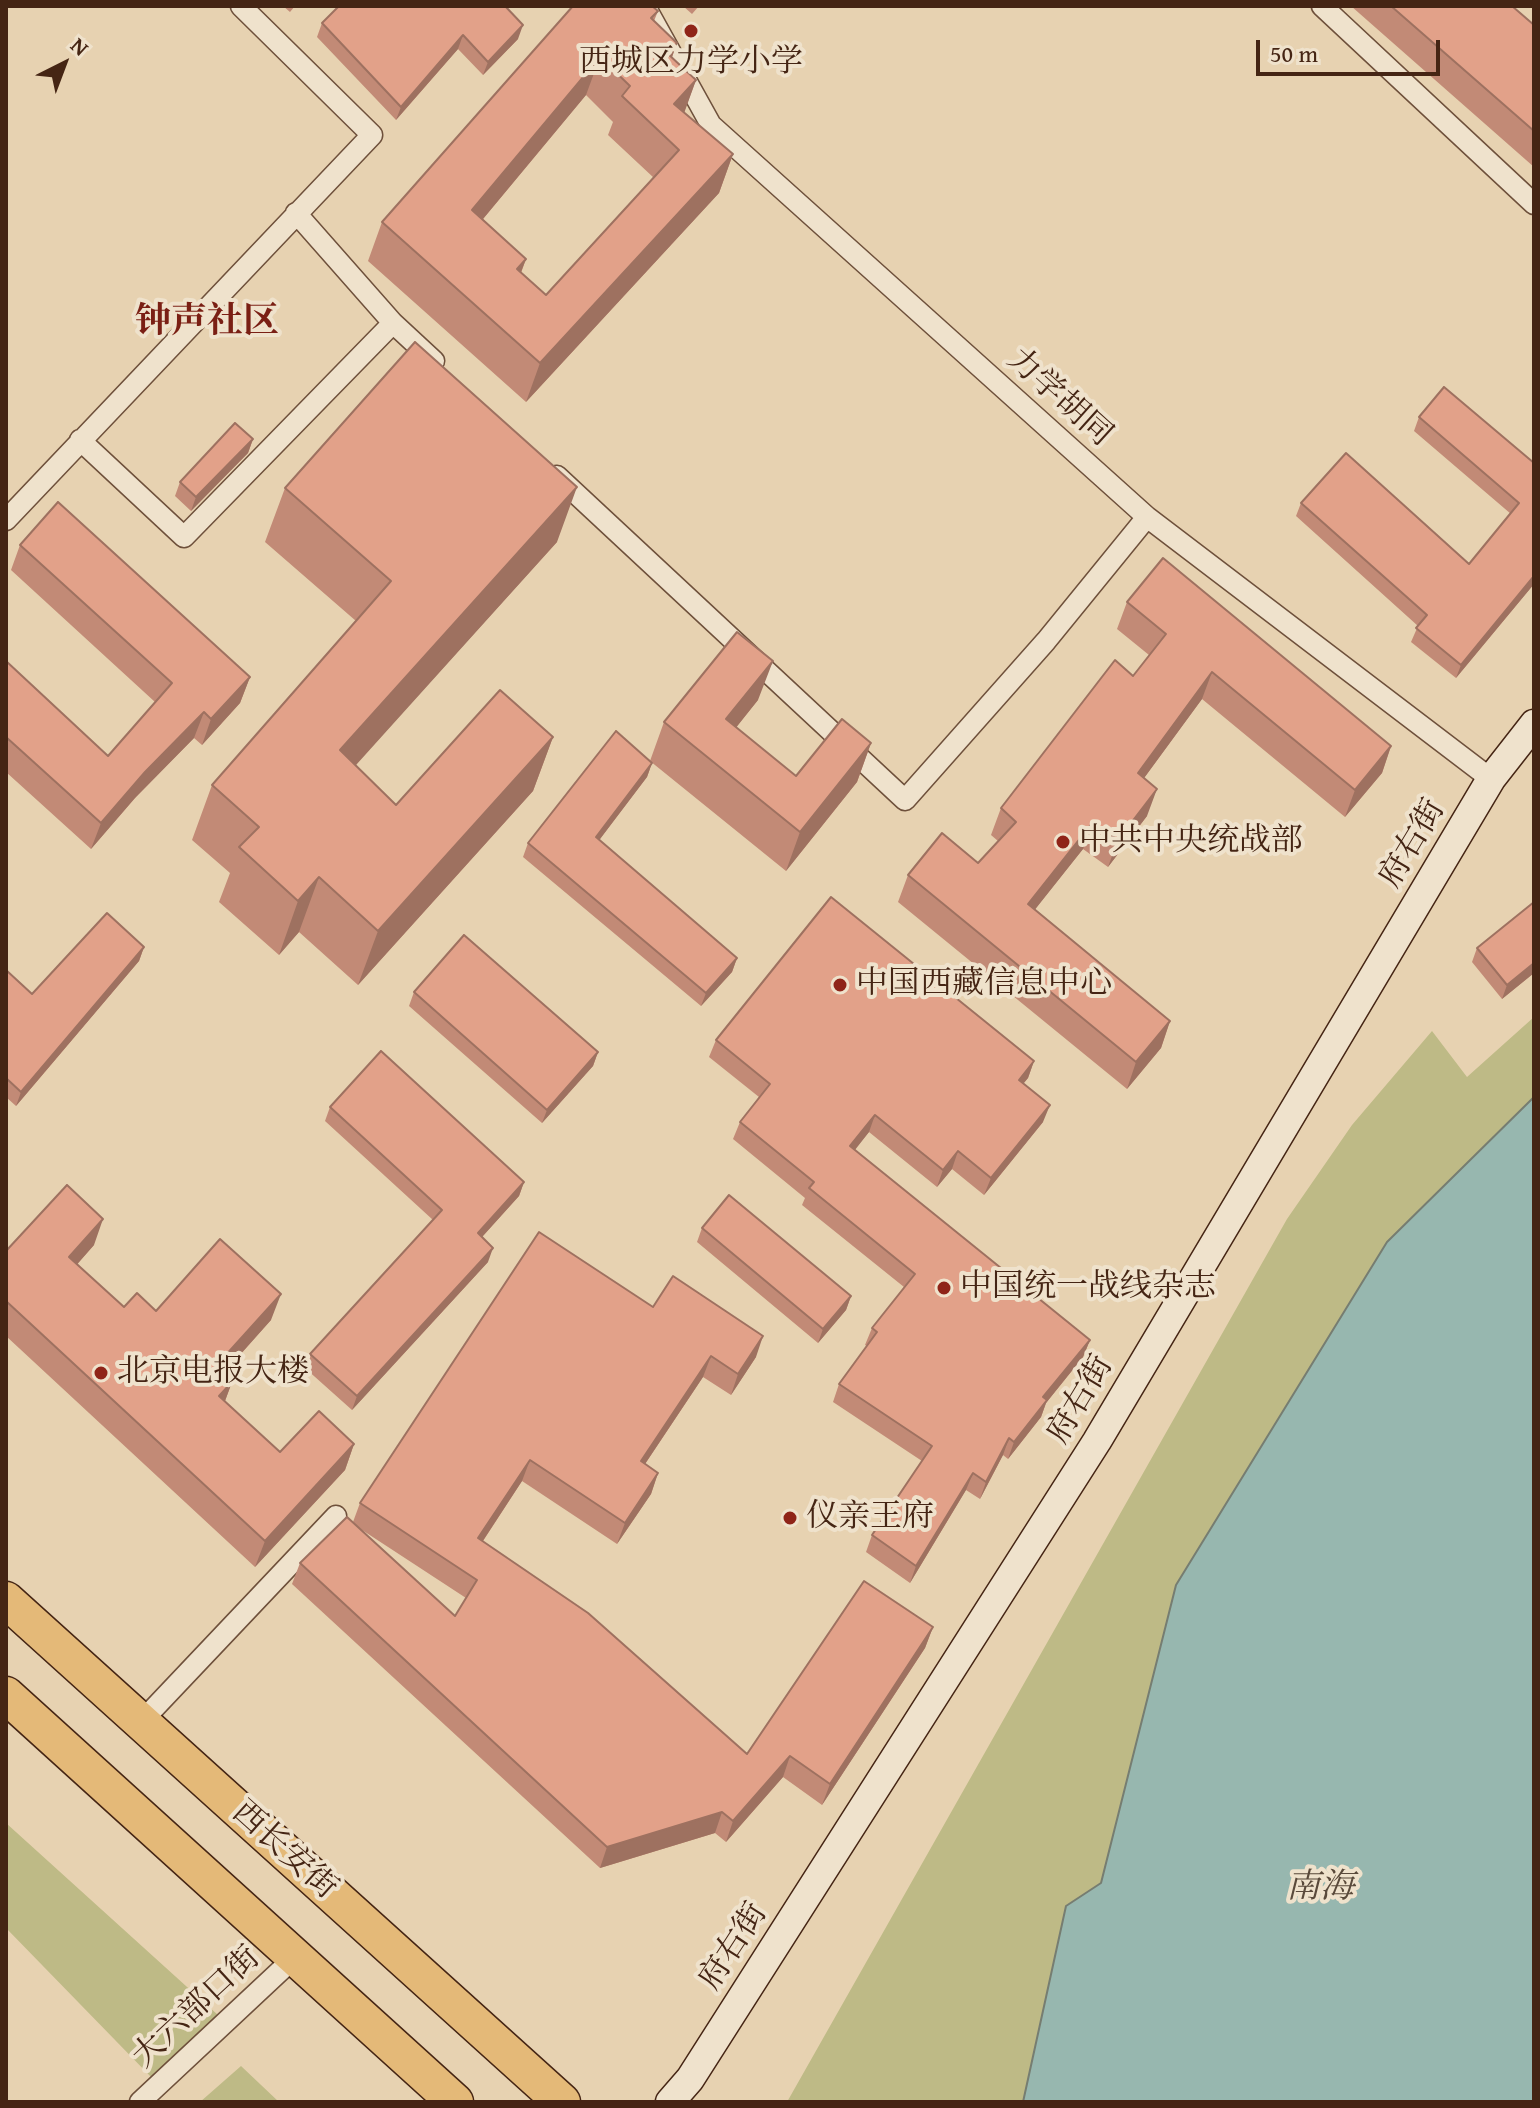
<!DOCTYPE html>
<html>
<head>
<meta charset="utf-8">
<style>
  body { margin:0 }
  #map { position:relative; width:1540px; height:2108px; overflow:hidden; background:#e7d2b1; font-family:"Gentium Book Plus",serif }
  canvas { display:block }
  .frame { position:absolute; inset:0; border:8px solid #452514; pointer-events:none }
  .north { position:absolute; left:24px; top:24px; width:80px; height:80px; -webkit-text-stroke:6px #efe2cc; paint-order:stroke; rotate:42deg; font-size:22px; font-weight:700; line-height:32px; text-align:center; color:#452514 }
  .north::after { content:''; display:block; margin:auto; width:28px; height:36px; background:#452514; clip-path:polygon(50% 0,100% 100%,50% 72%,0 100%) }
  .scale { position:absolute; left:1256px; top:40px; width:184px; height:36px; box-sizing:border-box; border:4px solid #452514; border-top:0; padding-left:10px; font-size:24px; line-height:28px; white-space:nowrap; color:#452514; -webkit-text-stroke:6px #efe2cc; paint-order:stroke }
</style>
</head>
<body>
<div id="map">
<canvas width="1540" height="2108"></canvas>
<div class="frame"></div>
<div class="north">N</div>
<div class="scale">50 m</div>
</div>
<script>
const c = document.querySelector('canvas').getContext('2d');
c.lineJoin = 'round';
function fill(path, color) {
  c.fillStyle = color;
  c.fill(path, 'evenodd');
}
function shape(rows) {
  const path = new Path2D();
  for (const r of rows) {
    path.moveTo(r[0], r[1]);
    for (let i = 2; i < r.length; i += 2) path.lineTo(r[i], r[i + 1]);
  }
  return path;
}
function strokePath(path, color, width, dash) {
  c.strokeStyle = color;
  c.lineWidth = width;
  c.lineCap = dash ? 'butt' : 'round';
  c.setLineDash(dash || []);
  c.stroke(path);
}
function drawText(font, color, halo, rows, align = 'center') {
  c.font = font + ' "Gentium Book Plus","Noto Serif SC",serif';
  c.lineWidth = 8;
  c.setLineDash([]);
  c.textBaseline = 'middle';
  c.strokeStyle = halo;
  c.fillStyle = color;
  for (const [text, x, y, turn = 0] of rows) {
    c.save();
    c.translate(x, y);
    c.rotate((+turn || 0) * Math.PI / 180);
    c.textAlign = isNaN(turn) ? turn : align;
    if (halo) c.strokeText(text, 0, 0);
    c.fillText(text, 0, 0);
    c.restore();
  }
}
const green = shape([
  [1534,1017,1534,2102,787,2102,1287,1219,1352,1125,1432,1031,1467,1077],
  [6,1823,218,2015,152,2078,6,1928],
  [241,2066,279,2102,200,2102]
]);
const water = shape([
  [1534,1097,1534,2102,1023,2102,1066,1906,1101,1883,1176,1585,1387,1242,1534,1097]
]);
const street = shape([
  [645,6,711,125,1147,517,1491,779],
  [1322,6,1534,204],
  [296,213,393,323,434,361],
  [80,440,184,537,393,323],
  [557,476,905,800,1046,641,1147,517],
  [6,520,372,135,241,6],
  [141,1722,336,1516],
  [140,2102,294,1958]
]);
const secondary = shape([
  [670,2102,690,2079,1097,1441,1491,779,1534,724]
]);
const highway = shape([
  [6,1600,562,2102],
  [6,1695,455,2102]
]);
const wall = shape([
  [283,6,295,6,290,12],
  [683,6,699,6,692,14],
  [1351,6,1512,6,1534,25,1534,167],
  [658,11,654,21,677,43,672,57,696,80,684,112,733,154,719,193,526,402,368,261,382,222],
  [586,95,613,122,608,135,654,178,546,295,521,273,526,259,483,219],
  [322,23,518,39,483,75,458,49,396,120,317,37],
  [1419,417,1534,463,1534,584,1456,678,1411,642,1418,626,1296,516,1301,503,1469,564,1511,514,1414,431],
  [253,439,248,453,191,511,175,496,180,482],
  [285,488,557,542,355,765,396,805,553,737,533,791,358,985,299,932,279,955,219,902,230,873,192,840,212,785,356,621,265,542],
  [20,545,250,677,240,703,202,745,194,738,135,798,91,849,6,772,6,661,108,756,155,702,11,570],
  [1127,602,1391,746,1382,773,1345,817,1202,699,1144,778,1147,816,1108,867,1083,849,1035,909,1170,1021,1161,1048,1127,1089,898,902,908,875,978,863,998,841,991,835,1001,808,1133,676,1149,655,1117,629],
  [758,700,736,727,796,776,871,743,857,782,786,871,650,761,664,722],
  [652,763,647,777,599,840,737,958,732,972,701,1006,523,857,528,843],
  [144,947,139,961,16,1106,6,1097,6,970,32,994],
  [1477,948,1534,973,1502,999,1472,962],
  [414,992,598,1052,593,1066,542,1123,409,1006],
  [716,1040,1034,1061,1028,1078,1023,1084,1043,1122,984,1195,952,1169,937,1187,869,1132,854,1150,1090,1340,1083,1357,1046,1403,1041,1417,1008,1459,1003,1455,980,1499,966,1490,910,1583,866,1552,872,1535,922,1461,833,1402,839,1384,867,1346,865,1345,872,1328,904,1287,802,1205,805,1198,733,1139,740,1122,759,1097,709,1057],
  [330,1107,524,1182,519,1196,482,1237,488,1262,352,1410,305,1368,310,1354,433,1220,325,1121],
  [702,1228,851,1296,846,1310,818,1343,697,1242],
  [94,1245,77,1264,124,1307,271,1320,223,1374,232,1382,225,1401,280,1452,354,1444,345,1470,255,1567,6,1336,6,1251],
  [653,1307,756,1357,731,1395,703,1377,645,1464,658,1473,651,1494,617,1544,522,1481,483,1541,747,1754,933,1627,925,1648,822,1805,783,1777,726,1842,715,1833,600,1868,292,1584,300,1563,353,1522,360,1503],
  [359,1528,466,1598,455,1616]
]);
const shadedWall = shape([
  [523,25,518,39,483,75,488,62],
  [463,35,458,49,396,120,401,107],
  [677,43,663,82,667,53],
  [600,57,586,95,458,249,472,210],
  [696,80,682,119,674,104],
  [733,154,719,193,526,402,540,363],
  [526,259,511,298,517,269],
  [253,439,248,453,191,511,196,497],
  [577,487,557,542,320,805,340,750],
  [1534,576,1534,584,1456,678,1461,665],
  [773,661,758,700,712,758,726,719],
  [1212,672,1202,699,1128,800,1138,773],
  [250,677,240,703,202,745,211,719],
  [204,712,194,738,135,798,91,849,101,823,145,772],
  [553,737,533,791,358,985,378,931],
  [871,743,857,782,786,871,800,832],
  [1391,746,1382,773,1345,817,1355,790],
  [652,763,647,777,591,851,596,837],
  [1157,789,1147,816,1108,867,1118,840],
  [1093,822,1083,849,1018,931,1028,904],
  [319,877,299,932,279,955,298,901],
  [144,947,139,961,16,1106,21,1092],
  [737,958,732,972,701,1006,706,993],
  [1534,963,1534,973,1502,999,1507,985],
  [1170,1021,1161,1048,1127,1089,1136,1062],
  [598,1052,593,1066,542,1123,547,1110],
  [1034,1061,1028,1078,1012,1097,1019,1080],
  [1050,1105,1043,1122,984,1195,991,1178],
  [875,1115,869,1132,844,1164,850,1146],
  [958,1151,952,1169,937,1187,943,1170],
  [524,1182,519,1196,473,1247,478,1233],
  [103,1219,94,1245,60,1284,69,1257],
  [493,1248,488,1262,352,1410,357,1396],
  [281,1294,271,1320,205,1394,215,1367],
  [851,1296,846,1310,818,1343,823,1329],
  [763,1336,756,1357,731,1395,738,1374],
  [1090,1340,1083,1357,1046,1403,1041,1417,1008,1459,1014,1442,1043,1397],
  [711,1356,703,1377,633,1482,641,1461],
  [232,1382,222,1409,219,1396],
  [1009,1438,1003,1455,980,1499,986,1482],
  [354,1444,345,1470,255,1567,265,1541],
  [530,1460,522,1481,471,1559,478,1538],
  [658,1473,651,1494,617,1544,625,1523],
  [973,1473,966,1490,910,1583,916,1566],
  [933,1627,925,1648,822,1805,830,1784],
  [790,1756,783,1777,726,1842,733,1821],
  [722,1812,715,1833,600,1868,607,1847]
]);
const building = shape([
  [339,6,505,6,523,25,488,62,463,35,401,107,322,23,339,6],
  [573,6,652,6,658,11,651,18,677,43,667,53,696,80,674,104,733,154,540,363,382,222,573,6],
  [600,57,630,86,622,96,679,150,546,295,517,269,526,259,472,210,600,57],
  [1391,6,1512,6,1534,25,1534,131,1391,6],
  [415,342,577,487,340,750,396,805,500,690,553,737,378,931,319,877,298,901,239,847,259,827,212,785,391,581,285,488,415,342],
  [1444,387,1534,463,1534,576,1461,665,1416,628,1427,615,1301,503,1346,453,1469,564,1519,503,1419,417,1444,387],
  [235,423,253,439,196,497,180,482,235,423],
  [58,502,250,677,211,719,204,712,145,772,101,823,6,737,6,661,108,756,172,683,20,545,58,502],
  [1163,558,1391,746,1355,790,1212,672,1138,773,1157,789,1118,840,1093,822,1028,904,1170,1021,1136,1062,908,875,942,833,978,863,1016,822,1001,808,1115,660,1133,676,1166,634,1127,602,1163,558],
  [737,632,773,661,726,719,796,776,842,719,871,743,800,832,664,722,737,632],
  [616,731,652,763,596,837,737,958,706,993,528,843,616,731],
  [831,897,1034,1061,1019,1080,1050,1105,991,1178,958,1151,943,1170,875,1115,850,1146,1090,1340,1043,1397,1047,1400,1014,1442,1009,1438,986,1482,973,1473,916,1566,872,1535,932,1446,839,1384,877,1332,872,1328,915,1274,809,1188,814,1182,740,1122,770,1084,716,1040,831,897],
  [1534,902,1534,963,1507,985,1477,948,1534,902],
  [107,913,144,947,21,1092,6,1078,6,970,32,994,107,913],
  [464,935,598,1052,547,1110,414,992,464,935],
  [381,1051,524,1182,478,1233,493,1248,357,1396,310,1354,442,1210,330,1107,381,1051],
  [67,1185,103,1219,69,1257,124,1307,137,1293,156,1311,220,1239,281,1294,215,1367,232,1382,219,1396,280,1452,319,1411,354,1444,265,1541,6,1301,6,1251,67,1185],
  [729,1195,851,1296,823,1329,702,1228,729,1195],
  [539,1232,653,1307,673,1276,763,1336,738,1374,711,1356,641,1461,658,1473,625,1523,530,1460,478,1538,588,1613,747,1754,864,1581,933,1627,830,1784,790,1756,733,1821,722,1812,607,1847,300,1563,347,1517,455,1616,477,1580,360,1503,539,1232]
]);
const markers = [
  [691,31,8,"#8f2418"],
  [1063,842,8,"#8f2418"],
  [840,985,8,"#8f2418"],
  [944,1288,8,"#8f2418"],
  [101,1373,8,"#8f2418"],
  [790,1518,8,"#8f2418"]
];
const poiNames = [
  ["西城区力学小学",691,63,"center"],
  ["中共中央统战部",1079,842],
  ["中国西藏信息中心",856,985],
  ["中国统一战线杂志",960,1288],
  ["北京电报大楼",117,1373],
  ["仪亲王府",806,1518]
];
const streetNames = [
  ["力学胡同",1059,398,42],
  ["府右街",1413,844,-59],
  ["府右街",1081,1400,-59],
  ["西长安街",284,1851,42],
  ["府右街",734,1947,-57],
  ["大六部口街",197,2008,-43]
];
const waterNames = [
  ["南海",1320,1888]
];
const quarterNames = [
  ["钟声社区",207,323]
];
fill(green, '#beba86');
fill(water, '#97b7af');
strokePath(water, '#767d71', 2);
strokePath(street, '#6e503b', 23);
strokePath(secondary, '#452514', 31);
strokePath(highway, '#452514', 39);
strokePath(street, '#efe2cc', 20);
strokePath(secondary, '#efe2cc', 28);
strokePath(highway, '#e4b978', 36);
fill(wall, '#c28a76');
fill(shadedWall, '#9e7160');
fill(building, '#e2a189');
strokePath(building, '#9e7160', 2);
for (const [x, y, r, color] of markers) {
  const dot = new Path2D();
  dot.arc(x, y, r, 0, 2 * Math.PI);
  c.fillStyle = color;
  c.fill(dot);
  strokePath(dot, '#efe2cc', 3);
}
drawText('32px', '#452514', '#efe2cc', poiNames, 'left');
drawText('32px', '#452514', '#efe2cc', streetNames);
drawText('italic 34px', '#5a4a3b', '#efe2cc', waterNames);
drawText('bold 36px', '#7a1f14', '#efe2cc', quarterNames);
</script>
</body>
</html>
